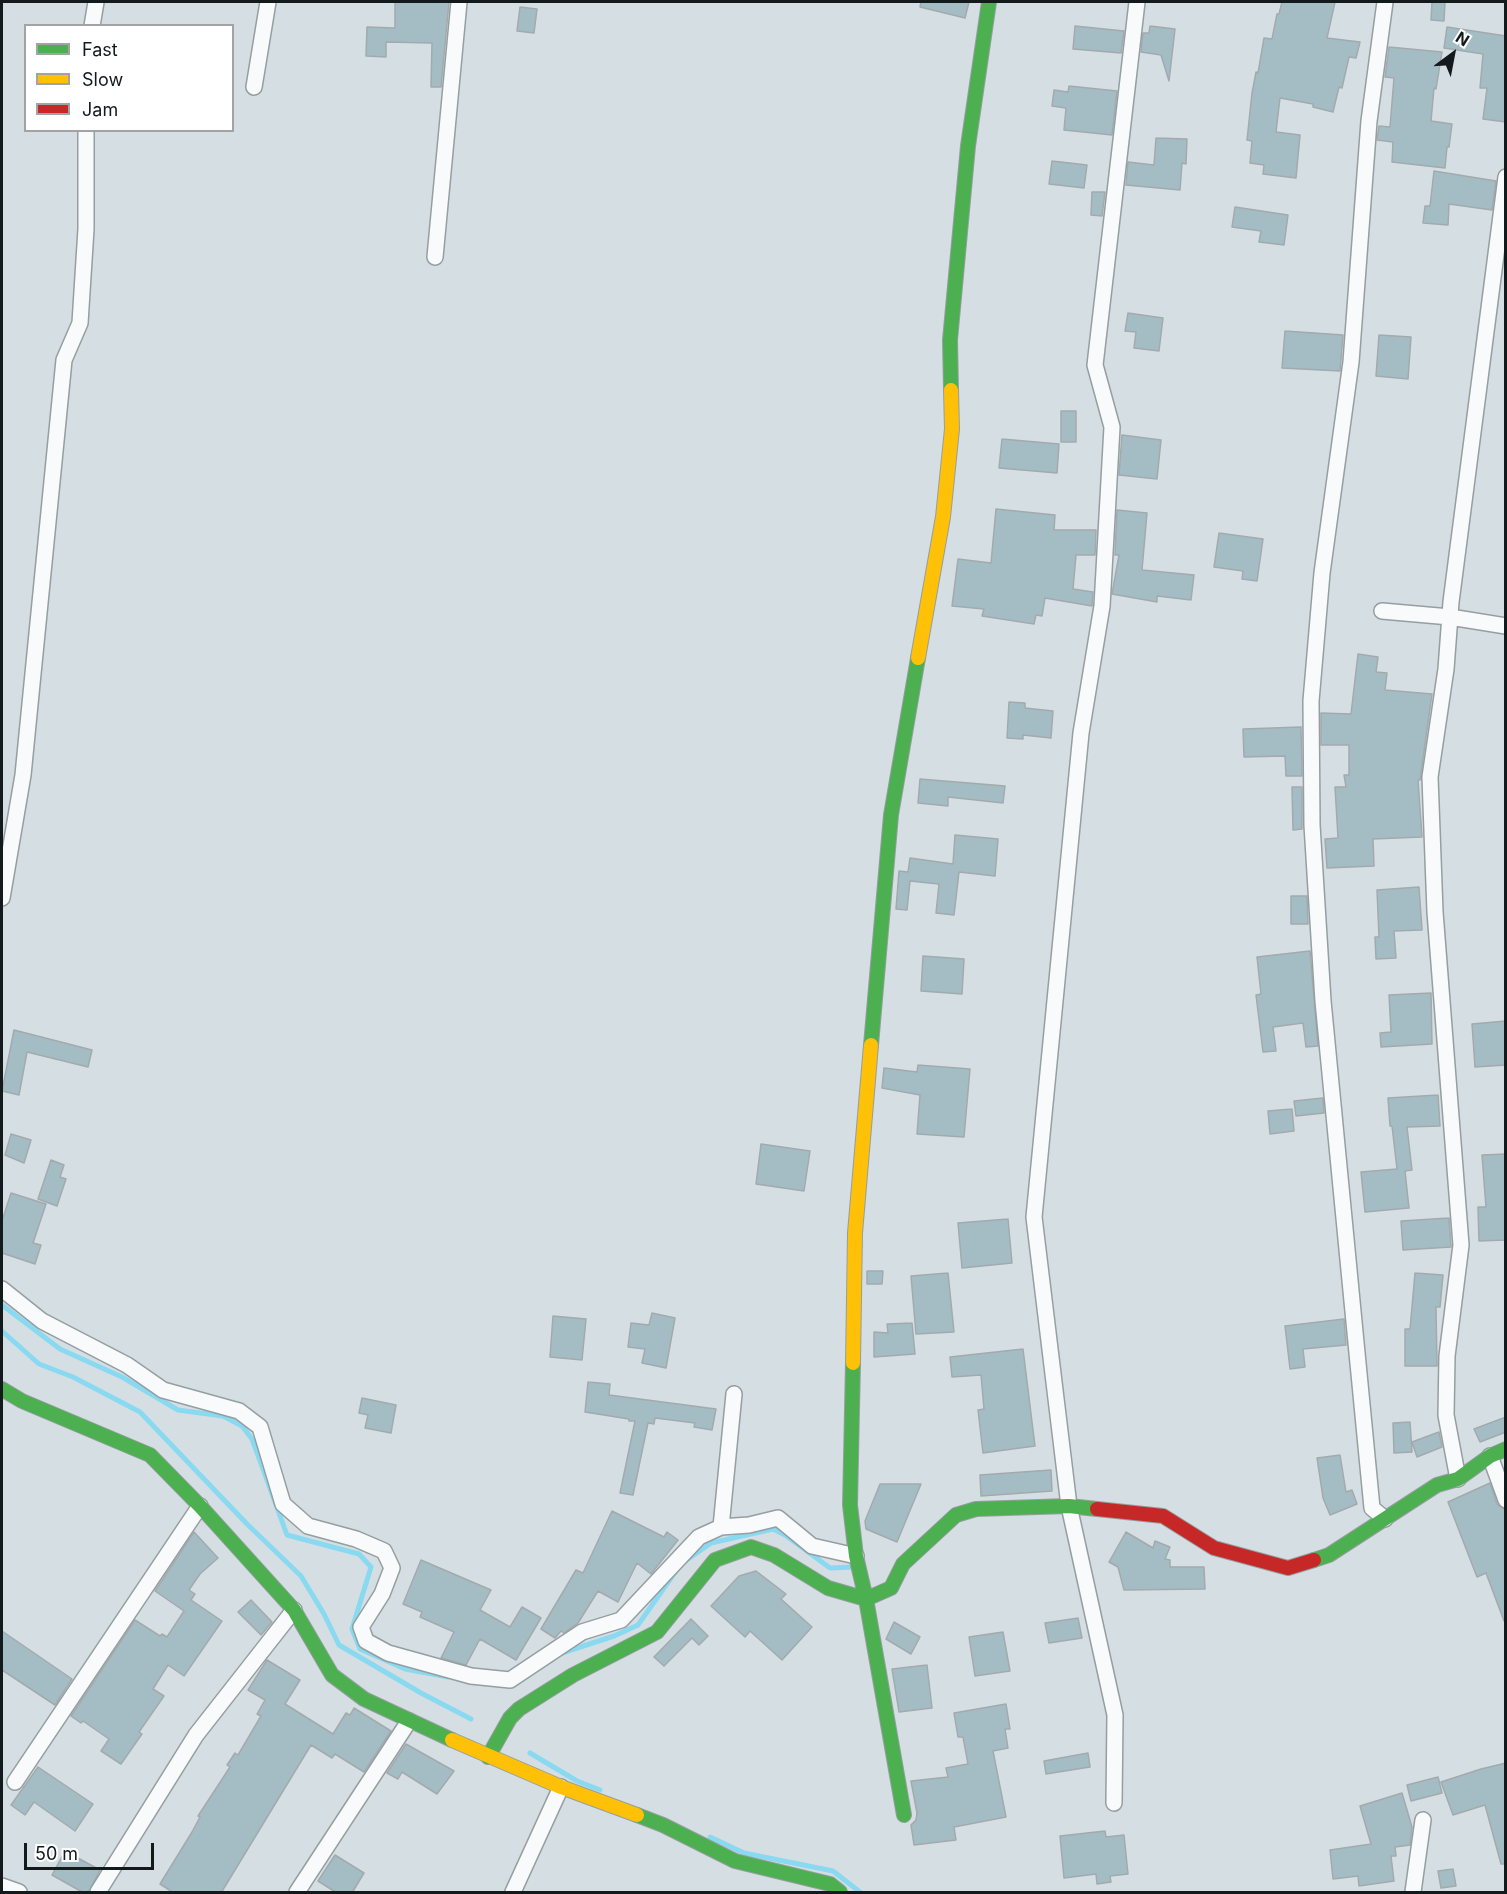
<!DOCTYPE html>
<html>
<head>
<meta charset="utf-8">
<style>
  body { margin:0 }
  #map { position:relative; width:1507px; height:1894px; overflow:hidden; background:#d5dfe3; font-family:Inter,sans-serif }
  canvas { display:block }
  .frame { position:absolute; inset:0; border:3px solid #131a1c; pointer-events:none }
  .legend { position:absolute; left:24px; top:24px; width:210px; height:108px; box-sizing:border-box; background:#fff; border:2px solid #a1a3a4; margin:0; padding:8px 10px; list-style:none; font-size:18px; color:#131a1c }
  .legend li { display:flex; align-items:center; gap:12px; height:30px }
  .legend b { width:30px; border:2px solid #a1a3a4 }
  .north { position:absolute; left:1423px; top:24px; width:60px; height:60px; -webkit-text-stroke:4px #fff; paint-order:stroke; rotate:32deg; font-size:16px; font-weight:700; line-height:24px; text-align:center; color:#131a1c }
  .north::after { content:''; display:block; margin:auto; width:21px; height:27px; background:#131a1c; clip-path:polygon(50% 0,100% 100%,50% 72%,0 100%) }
  .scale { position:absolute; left:24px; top:1843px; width:130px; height:27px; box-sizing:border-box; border:3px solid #131a1c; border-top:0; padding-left:8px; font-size:18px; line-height:21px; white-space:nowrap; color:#131a1c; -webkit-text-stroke:4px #fff; paint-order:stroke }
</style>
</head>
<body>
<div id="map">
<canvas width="1507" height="1894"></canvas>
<div class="frame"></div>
<ul class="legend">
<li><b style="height:8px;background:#4caf50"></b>Fast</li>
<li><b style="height:8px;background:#ffc107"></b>Slow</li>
<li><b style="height:8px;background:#c62828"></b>Jam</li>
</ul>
<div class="north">N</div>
<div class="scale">50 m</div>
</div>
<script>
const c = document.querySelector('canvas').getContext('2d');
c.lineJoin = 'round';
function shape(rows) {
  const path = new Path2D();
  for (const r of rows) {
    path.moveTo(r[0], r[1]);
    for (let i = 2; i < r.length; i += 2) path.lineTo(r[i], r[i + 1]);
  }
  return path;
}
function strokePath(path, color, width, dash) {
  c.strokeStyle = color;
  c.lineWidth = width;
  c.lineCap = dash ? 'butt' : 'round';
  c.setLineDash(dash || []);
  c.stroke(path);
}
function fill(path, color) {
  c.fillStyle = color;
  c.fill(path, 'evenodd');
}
const stream = shape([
  [2,1305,60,1349,122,1377,178,1410,223,1416,242,1426,252,1439,287,1535,359,1554,371,1567,352,1629,360,1649,405,1669,448,1677],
  [2,1331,39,1364,73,1377,140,1412,247,1524,301,1576,324,1614,339,1645,421,1693,471,1719],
  [684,1562,711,1543,773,1529,785,1535,830,1568,853,1567],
  [562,1653,614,1636,638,1625,676,1571],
  [530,1753,577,1781,600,1790],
  [710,1837,744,1853,833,1871,860,1892]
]);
const building = shape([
  [395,2,449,2,441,87,431,87,432,43,386,42,386,57,366,56,367,27,395,28,395,2],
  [921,2,969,2,965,18,920,7,921,2],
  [1282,2,1335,2,1327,38,1360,42,1356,58,1349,57,1342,88,1339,87,1333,112,1313,107,1313,104,1280,98,1276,132,1300,135,1296,178,1263,174,1264,165,1250,163,1252,141,1247,140,1252,93,1256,72,1258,73,1264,38,1272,39,1277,14,1279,14,1282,2],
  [1432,2,1445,2,1444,21,1431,20,1432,2],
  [520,7,537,9,534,33,517,31,520,7],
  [1075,26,1124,31,1121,53,1073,49,1075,26],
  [1150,26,1175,29,1169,81,1161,55,1141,52,1143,33,1149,33,1150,26],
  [1447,27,1506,36,1506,122,1483,119,1487,88,1480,88,1483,54,1444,48,1447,27],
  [1389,47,1442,52,1436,89,1434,88,1431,121,1452,124,1449,147,1447,147,1445,168,1392,162,1393,142,1377,140,1379,126,1390,127,1394,78,1385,77,1389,47],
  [1069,86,1117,91,1112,135,1064,130,1066,108,1052,106,1054,90,1068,92,1069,86],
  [1156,138,1187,139,1186,164,1182,163,1180,190,1126,185,1128,162,1154,165,1156,138],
  [1052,161,1087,165,1084,188,1049,184,1052,161],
  [1434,171,1496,181,1492,210,1449,204,1448,225,1423,223,1425,206,1430,206,1434,171],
  [1092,192,1105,192,1102,216,1091,215,1092,192],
  [1235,207,1288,215,1284,245,1259,242,1261,231,1232,227,1235,207],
  [1128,313,1163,318,1159,351,1134,348,1136,332,1125,331,1128,313],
  [1285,331,1343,335,1340,371,1282,368,1285,331],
  [1379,335,1411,337,1408,379,1376,376,1379,335],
  [1061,411,1076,411,1076,442,1061,442,1061,411],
  [1122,435,1161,440,1157,479,1119,475,1122,435],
  [1002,439,1059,444,1057,473,999,468,1002,439],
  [996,509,1055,515,1054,530,1096,530,1095,555,1076,555,1073,589,1093,592,1092,606,1045,598,1042,616,1036,615,1034,624,982,616,984,609,952,606,958,559,991,563,996,509],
  [1117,510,1147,513,1142,570,1194,575,1191,600,1157,596,1157,602,1112,594,1119,555,1115,555,1117,510],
  [1219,533,1263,539,1257,581,1242,579,1243,571,1214,567,1219,533],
  [1358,654,1378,657,1376,672,1387,673,1385,690,1432,694,1420,780,1418,780,1422,837,1373,839,1374,866,1327,868,1325,839,1338,838,1335,787,1346,787,1344,775,1349,775,1349,745,1321,745,1321,713,1351,714,1358,654],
  [1009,702,1025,703,1025,708,1053,711,1051,738,1023,735,1023,739,1007,738,1009,702],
  [1301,727,1302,776,1286,776,1285,756,1244,757,1243,729,1301,727],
  [920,779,1005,786,1003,803,948,797,948,806,918,803,920,779],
  [1292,787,1302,787,1302,829,1293,830,1292,787],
  [955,835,998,839,995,876,959,872,954,915,936,913,939,884,910,881,907,910,896,909,899,871,908,872,910,858,953,864,955,835],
  [1419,887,1422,930,1394,931,1396,958,1376,959,1375,937,1379,937,1377,890,1419,887],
  [1291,896,1307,896,1308,924,1291,924,1291,896],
  [1310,951,1318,1046,1306,1047,1303,1023,1273,1027,1276,1051,1263,1052,1256,995,1261,994,1257,957,1310,951],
  [923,956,964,959,962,994,921,991,923,956],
  [1431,993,1432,1044,1381,1047,1380,1033,1391,1032,1389,995,1431,993],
  [1506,1021,1506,1065,1475,1067,1472,1024,1506,1021],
  [14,1030,92,1050,88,1067,27,1052,19,1095,2,1091,14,1030],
  [918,1065,970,1069,964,1137,917,1134,920,1095,882,1088,884,1068,917,1072,918,1065],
  [1438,1095,1440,1126,1407,1127,1412,1170,1405,1171,1409,1208,1365,1212,1361,1172,1397,1169,1392,1126,1390,1126,1388,1098,1438,1095],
  [1323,1098,1324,1113,1296,1116,1294,1101,1323,1098],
  [1292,1109,1294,1131,1270,1134,1268,1111,1292,1109],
  [11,1134,31,1140,24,1163,5,1155,11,1134],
  [761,1144,810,1151,804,1191,756,1184,761,1144],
  [1506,1154,1506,1240,1479,1241,1478,1207,1486,1207,1482,1155,1506,1154],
  [51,1160,64,1165,60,1177,66,1179,57,1206,38,1199,51,1160],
  [11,1193,46,1204,33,1243,41,1245,35,1264,2,1253,2,1221,11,1193],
  [1449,1218,1451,1247,1403,1250,1401,1221,1449,1218],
  [1008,1219,1012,1263,962,1268,958,1223,1008,1219],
  [867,1271,883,1271,882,1284,867,1284,867,1271],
  [948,1273,954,1332,916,1334,911,1276,948,1273],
  [1415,1273,1443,1275,1440,1307,1436,1307,1437,1366,1405,1366,1405,1329,1410,1329,1415,1273],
  [652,1313,675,1318,666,1368,642,1363,645,1349,628,1347,631,1323,649,1325,652,1313],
  [553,1316,586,1319,582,1360,550,1357,553,1316],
  [1344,1319,1346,1345,1303,1349,1305,1367,1290,1369,1285,1326,1344,1319],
  [912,1323,915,1354,874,1357,874,1332,888,1333,887,1324,912,1323],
  [1023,1349,1035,1446,983,1453,978,1410,984,1409,981,1375,952,1377,950,1357,1023,1349],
  [588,1382,610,1384,609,1395,716,1409,712,1430,694,1427,695,1423,655,1418,654,1424,648,1423,633,1495,620,1493,635,1421,629,1421,629,1419,585,1412,588,1382],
  [362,1398,396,1405,391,1433,365,1428,368,1415,359,1413,362,1398],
  [1506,1417,1506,1432,1480,1442,1474,1429,1506,1417],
  [1410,1422,1412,1452,1394,1453,1393,1423,1410,1422],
  [1439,1432,1442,1447,1417,1457,1412,1442,1439,1432],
  [1340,1455,1346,1492,1352,1490,1357,1504,1330,1515,1323,1498,1317,1458,1340,1455],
  [1051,1470,1052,1491,981,1496,980,1475,1051,1470],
  [1490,1483,1497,1504,1506,1510,1506,1621,1504,1621,1486,1573,1477,1577,1448,1502,1490,1483],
  [880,1484,921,1484,897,1542,866,1529,865,1521,880,1484],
  [612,1511,664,1537,667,1532,678,1540,651,1574,637,1563,618,1602,598,1591,578,1623,564,1633,561,1631,555,1638,541,1629,576,1570,583,1573,612,1511],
  [194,1532,218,1558,200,1574,189,1590,195,1594,191,1600,222,1621,184,1676,168,1665,153,1689,164,1696,139,1732,142,1734,121,1764,101,1751,109,1739,83,1721,81,1723,71,1716,135,1620,160,1636,162,1634,167,1637,184,1611,155,1591,194,1532],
  [1126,1532,1153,1548,1155,1541,1170,1547,1165,1559,1170,1560,1170,1567,1204,1567,1205,1589,1124,1590,1118,1567,1109,1562,1126,1532],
  [421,1560,491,1590,480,1610,510,1627,522,1607,541,1618,516,1660,480,1639,466,1665,441,1658,454,1632,420,1617,422,1612,403,1604,421,1560],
  [756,1571,786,1594,781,1599,812,1627,782,1660,750,1631,745,1637,711,1606,739,1576,756,1571],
  [251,1600,272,1622,261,1635,238,1612,251,1600],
  [1078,1618,1082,1638,1049,1643,1045,1623,1078,1618],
  [691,1619,708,1636,699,1645,692,1638,664,1666,654,1657,691,1619],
  [894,1622,920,1637,911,1654,886,1639,894,1622],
  [2,1631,72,1679,55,1705,2,1670,2,1631],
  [1003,1632,1010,1671,975,1676,969,1637,1003,1632],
  [267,1660,300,1680,285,1704,333,1734,346,1713,350,1715,354,1708,391,1731,364,1772,335,1754,332,1758,311,1745,221,1893,174,1893,160,1884,192,1832,200,1817,198,1816,230,1767,227,1765,235,1753,238,1755,261,1716,257,1714,265,1700,248,1690,267,1660],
  [927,1665,932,1708,899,1712,892,1669,927,1665],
  [1006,1704,1010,1729,1005,1729,1008,1748,993,1751,1006,1817,954,1827,956,1840,914,1845,911,1825,916,1820,917,1813,911,1781,948,1777,946,1768,968,1764,963,1737,958,1737,954,1713,1006,1704],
  [406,1744,454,1771,437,1794,402,1772,398,1779,387,1773,406,1744],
  [1088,1753,1090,1767,1046,1774,1044,1761,1088,1753],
  [1506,1763,1506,1864,1501,1864,1485,1805,1453,1815,1441,1782,1481,1769,1506,1763],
  [38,1767,93,1804,75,1831,34,1802,25,1815,11,1805,38,1767],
  [1438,1777,1442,1793,1411,1801,1407,1785,1438,1777],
  [1402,1793,1412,1827,1410,1845,1395,1847,1396,1856,1391,1856,1394,1881,1359,1886,1358,1876,1333,1879,1330,1850,1371,1844,1360,1806,1402,1793],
  [1105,1831,1106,1837,1124,1835,1128,1874,1110,1876,1111,1882,1097,1884,1096,1874,1064,1878,1060,1836,1105,1831],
  [65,1851,100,1870,88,1893,84,1893,52,1875,65,1851],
  [335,1855,364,1873,352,1893,337,1893,318,1881,335,1855],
  [1453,1869,1456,1886,1441,1888,1438,1871,1453,1869]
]);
const street = shape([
  [92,26,96,2],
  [254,87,268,2],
  [435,257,459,2],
  [1382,611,1450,617,1506,626],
  [2,898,23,775,64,360,80,323,86,229,86,130],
  [2,1289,42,1321,127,1365,163,1390,239,1411,260,1427,283,1504,308,1526,356,1539,384,1551,392,1568,382,1594,361,1627,366,1641,388,1653,471,1676,510,1680,582,1632,621,1620,699,1537,721,1527,749,1525,778,1518,812,1546,856,1556],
  [1490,1456,1506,1500],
  [1458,1479,1446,1415,1447,1356,1461,1245,1435,912,1430,777,1446,669,1451,602,1506,177],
  [1385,1519,1372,1508,1323,1001,1312,825,1311,701,1322,573,1351,362,1369,121,1385,2],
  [721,1527,734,1394],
  [15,1782,200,1506],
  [1114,1803,1115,1715,1069,1506,1034,1217,1081,733,1102,606,1112,427,1095,365,1137,2],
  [2,1886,19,1892],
  [98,1892,196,1735,294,1610],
  [297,1892,409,1721],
  [513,1892,561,1787],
  [1413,1892,1423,1820]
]);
const fast = shape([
  [951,390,950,340,968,146,989,2],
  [871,1045,891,815,918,658],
  [853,1363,850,1505,856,1556,866,1599,904,1815],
  [2,1389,22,1401,150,1455,200,1506,294,1610,332,1675,364,1699,452,1740],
  [1314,1560,1329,1555,1437,1485,1458,1479,1490,1456,1506,1449],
  [488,1757,510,1718,519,1709,573,1675,657,1632,715,1560,751,1547,774,1555,828,1588,866,1599,891,1588,903,1564,956,1515,976,1509,1069,1506,1097,1509],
  [637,1815,663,1825,735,1861,830,1884,840,1892]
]);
const slow = shape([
  [918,658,943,517,952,429,951,390],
  [853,1363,855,1233,871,1045],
  [452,1740,561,1787,637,1815]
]);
const jam = shape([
  [1097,1509,1163,1516,1214,1548,1288,1568,1314,1560]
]);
strokePath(stream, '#89d9f0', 5);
fill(building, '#a4bdc5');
strokePath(building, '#a2aaad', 1.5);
strokePath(street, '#959ea0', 18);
strokePath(fast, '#959ea0', 16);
strokePath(slow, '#959ea0', 16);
strokePath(jam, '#959ea0', 16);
strokePath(street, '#f9fafb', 15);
strokePath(fast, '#4caf50', 14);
strokePath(slow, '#ffc107', 14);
strokePath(jam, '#c62828', 14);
</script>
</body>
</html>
